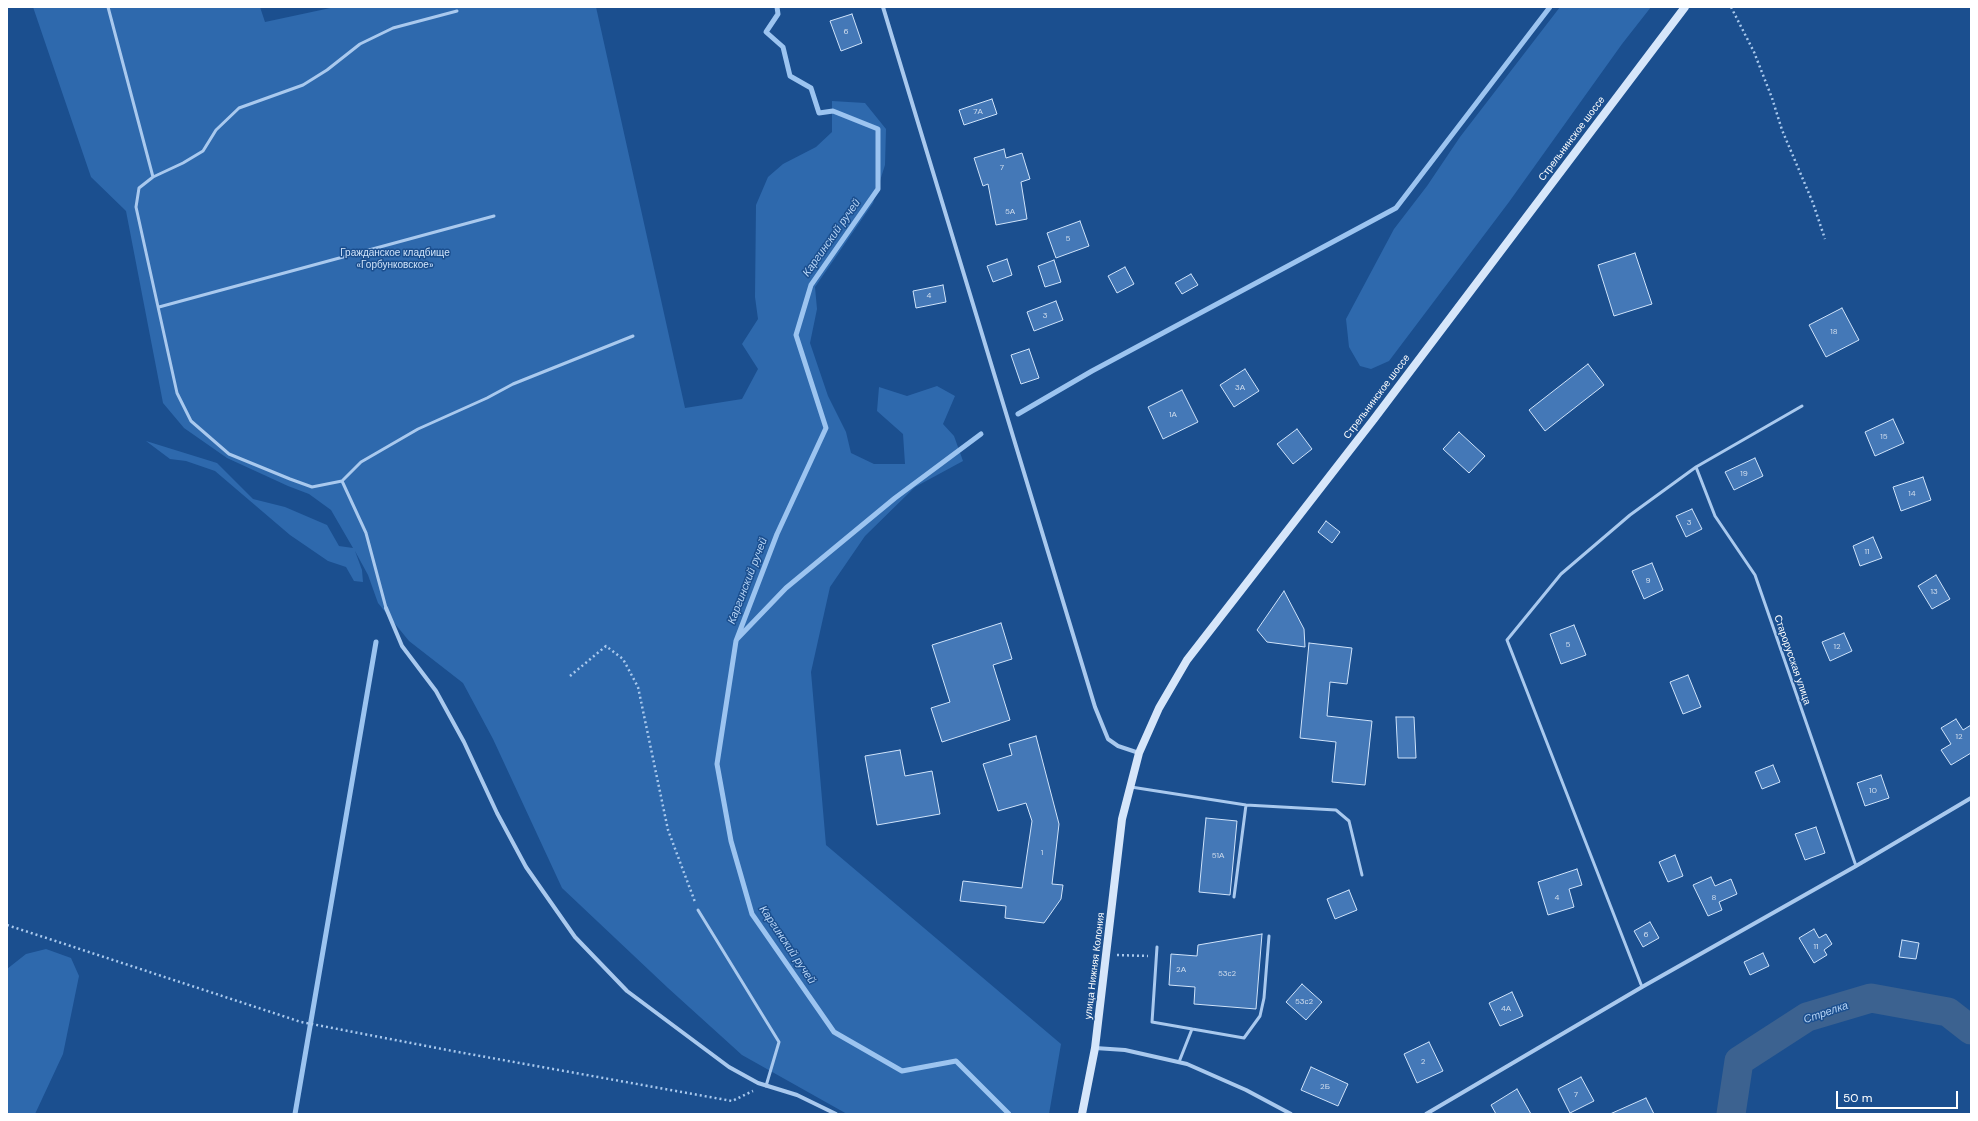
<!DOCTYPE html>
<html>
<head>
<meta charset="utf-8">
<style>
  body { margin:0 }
  #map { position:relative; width:1978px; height:1121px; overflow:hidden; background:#1b4f8f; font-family:"DM Sans",sans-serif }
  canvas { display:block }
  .frame { position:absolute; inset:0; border:8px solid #fff; pointer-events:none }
  .scale { position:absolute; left:1836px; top:1091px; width:122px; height:18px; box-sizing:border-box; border:2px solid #fff; border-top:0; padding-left:5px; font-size:12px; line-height:14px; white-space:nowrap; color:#fff; -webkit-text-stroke:3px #1b4f8f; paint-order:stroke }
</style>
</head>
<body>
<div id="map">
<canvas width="1978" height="1121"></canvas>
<div class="frame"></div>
<div class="scale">50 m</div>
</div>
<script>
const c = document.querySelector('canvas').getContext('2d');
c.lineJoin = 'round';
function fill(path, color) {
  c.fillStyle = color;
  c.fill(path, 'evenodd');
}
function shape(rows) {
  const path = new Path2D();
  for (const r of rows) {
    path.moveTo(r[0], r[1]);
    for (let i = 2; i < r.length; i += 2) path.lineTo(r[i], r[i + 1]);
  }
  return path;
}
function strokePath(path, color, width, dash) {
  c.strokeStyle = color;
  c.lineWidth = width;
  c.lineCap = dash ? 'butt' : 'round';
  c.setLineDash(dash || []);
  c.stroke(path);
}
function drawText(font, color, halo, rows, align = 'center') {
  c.font = font + ' "DM Sans",sans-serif';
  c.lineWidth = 3;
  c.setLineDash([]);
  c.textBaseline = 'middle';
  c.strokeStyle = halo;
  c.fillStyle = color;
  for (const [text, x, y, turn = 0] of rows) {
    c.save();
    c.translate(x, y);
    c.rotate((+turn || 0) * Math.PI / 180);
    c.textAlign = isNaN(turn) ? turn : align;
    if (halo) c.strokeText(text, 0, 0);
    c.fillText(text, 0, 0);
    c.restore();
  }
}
const green = shape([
  [33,7,260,7,265,22,335,7,596,7,685,408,742,399,758,369,742,344,758,319,755,297,756,205,768,177,783,164,816,147,832,132,832,101,865,103,886,129,885,165,873,203,815,287,817,309,810,343,828,396,846,432,851,453,874,464,905,464,903,434,877,411,879,387,907,396,937,386,955,396,943,424,954,436,963,461,915,487,865,536,830,587,811,672,826,845,1061,1044,1049,1114,847,1114,742,1055,668,988,562,888,493,739,463,683,409,641,378,603,368,575,355,551,362,570,363,582,354,581,346,567,328,561,290,535,215,471,186,461,170,459,146,441,217,463,253,499,285,507,327,525,339,546,353,548,331,510,309,494,288,486,227,458,184,428,163,403,126,211,91,177],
  [1560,7,1651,7,1622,44,1509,202,1389,361,1371,369,1360,366,1349,347,1346,319,1394,229,1427,186,1460,137],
  [46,949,71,958,79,976,63,1054,35,1114,7,1114,7,969,26,954]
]);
const stream = shape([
  [777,7,778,14,766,32,783,47,790,76,811,88,819,113,833,111,878,129,878,189,811,285,796,335,826,428,777,534,736,641,717,764,731,841,752,914,834,1032,902,1071,956,1061,1009,1114],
  [1018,414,1092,371,1396,208,1550,7],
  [737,639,786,588,895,498,981,434],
  [295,1114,376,642]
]);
const river = shape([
  [1731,1114,1739,1061,1807,1017,1871,998,1948,1012,1971,1030]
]);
const building = shape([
  [852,14,862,43,841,51,830,21,852,14],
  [992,99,997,114,964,125,959,110,992,99],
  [1004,149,1006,158,1022,153,1030,179,1021,182,1027,219,996,225,988,184,983,186,974,158,1004,149],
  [1080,221,1089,246,1056,258,1047,233,1080,221],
  [1635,253,1652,304,1614,316,1598,265,1635,253],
  [1007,259,1012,275,993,282,987,266,1007,259],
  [1054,260,1061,282,1045,287,1038,266,1054,260],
  [1125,267,1134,284,1117,293,1108,276,1125,267],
  [1191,274,1198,285,1182,294,1175,283,1191,274],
  [943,285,946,302,916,308,913,291,943,285],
  [1056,301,1063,320,1034,331,1027,312,1056,301],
  [1842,308,1859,340,1826,357,1809,325,1842,308],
  [1029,349,1039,378,1021,384,1011,355,1029,349],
  [1588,364,1604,385,1545,431,1529,410,1588,364],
  [1245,369,1259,391,1234,407,1220,385,1245,369],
  [1182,390,1198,422,1163,439,1148,407,1182,390],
  [1893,419,1904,443,1875,456,1865,432,1893,419],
  [1297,429,1312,449,1293,464,1277,444,1297,429],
  [1459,432,1485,456,1469,473,1443,449,1459,432],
  [1755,458,1763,476,1734,490,1725,472,1755,458],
  [1923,477,1931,500,1901,511,1893,487,1923,477],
  [1692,509,1702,529,1686,537,1676,516,1692,509],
  [1326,521,1340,532,1332,543,1318,532,1326,521],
  [1873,537,1882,558,1860,566,1853,546,1873,537],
  [1652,563,1663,590,1644,599,1632,571,1652,563],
  [1936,575,1950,599,1932,609,1918,586,1936,575],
  [1284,591,1304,629,1305,647,1267,642,1257,630,1284,591],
  [1001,623,1012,659,993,665,1010,720,942,742,931,708,950,702,932,645,1001,623],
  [1574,625,1586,655,1561,664,1550,634,1574,625],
  [1844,633,1852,651,1830,661,1822,642,1844,633],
  [1309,643,1352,648,1347,684,1330,682,1327,716,1372,721,1365,785,1332,782,1336,742,1300,738,1309,643],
  [1688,675,1701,707,1683,714,1670,682,1688,675],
  [1396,717,1414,717,1416,758,1398,758,1396,717],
  [1956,719,1963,730,1971,725,1971,753,1951,765,1941,750,1951,744,1941,728,1956,719],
  [1036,736,1059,824,1052,884,1063,885,1061,899,1044,923,1005,918,1006,906,960,901,963,881,1022,888,1032,821,1026,803,998,811,983,764,1012,755,1009,744,1036,736],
  [900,750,905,776,932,771,940,814,877,825,865,756,900,750],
  [1773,765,1780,782,1762,789,1755,772,1773,765],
  [1881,775,1889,798,1865,806,1857,783,1881,775],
  [1206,818,1237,821,1230,895,1199,892,1206,818],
  [1816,827,1825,853,1805,860,1795,834,1816,827],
  [1675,855,1683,876,1668,882,1659,862,1675,855],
  [1577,869,1582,885,1569,889,1574,907,1548,915,1538,882,1577,869],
  [1711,877,1715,886,1731,879,1737,894,1719,902,1722,910,1708,916,1693,885,1711,877],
  [1349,890,1357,910,1335,919,1327,899,1349,890],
  [1650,922,1659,938,1643,947,1634,931,1650,922],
  [1814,929,1819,938,1826,934,1832,944,1824,950,1827,955,1814,963,1799,938,1814,929],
  [1262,934,1256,1009,1194,1004,1195,987,1169,985,1171,954,1197,956,1198,945,1262,934],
  [1902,940,1919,943,1916,959,1899,957,1902,940],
  [1763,953,1769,966,1750,975,1744,962,1763,953],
  [1302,984,1322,1002,1306,1020,1286,1002,1302,984],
  [1512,992,1523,1016,1500,1026,1489,1003,1512,992],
  [1429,1042,1443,1071,1417,1083,1404,1054,1429,1042],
  [1311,1067,1348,1084,1338,1106,1301,1090,1311,1067],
  [1581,1077,1594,1101,1570,1113,1558,1089,1581,1077],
  [1517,1089,1531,1114,1496,1114,1491,1105,1517,1089],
  [1646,1098,1654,1114,1610,1114,1646,1098]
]);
const path = shape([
  [1731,7,1754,52,1772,98,1782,130,1813,203,1825,239],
  [570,676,606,646,623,659,638,687,668,830,695,902],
  [7,925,301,1022,458,1052,732,1101,753,1091],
  [1117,955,1148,956]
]);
const service = shape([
  [108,7,153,177],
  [159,307,494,216],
  [1696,467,1715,516,1755,575,1856,866],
  [342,481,361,462,418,429,487,398,513,384,633,336],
  [386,608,366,533,342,481,312,487,290,479,229,454,191,421,177,393,136,207,139,188,153,177,183,163,203,151,216,130,239,108,303,85,327,70,360,44,393,28,457,11],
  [1131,787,1246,805,1336,810,1349,821,1362,875],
  [1234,897,1246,805],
  [698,910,779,1042,766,1086],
  [1157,947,1152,1022,1244,1038,1260,1016,1264,998,1269,936],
  [1642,987,1507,640,1561,574,1630,515,1696,467,1802,406],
  [1179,1062,1192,1029]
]);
const minor = shape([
  [883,7,1095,707,1108,739,1118,746,1139,753],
  [386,608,402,646,436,691,464,742,497,813,526,867,575,937,627,991,729,1067,758,1083,797,1095,836,1114],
  [1095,1048,1125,1050,1187,1064,1246,1090,1291,1114],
  [1426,1114,1642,987,1856,866,1971,798]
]);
const secondary = shape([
  [1082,1114,1095,1048,1122,819,1139,753,1159,708,1187,660,1374,419,1685,7]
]);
const numberNames = [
  ["6",846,32],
  ["7А",978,112],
  ["7",1002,168],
  ["5А",1010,212],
  ["5",1068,239],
  ["4",929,296],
  ["3",1045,316],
  ["18",1834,332],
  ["3А",1240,388],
  ["1А",1173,415],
  ["15",1884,437],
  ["19",1744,474],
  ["14",1912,494],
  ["3",1689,523],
  ["11",1867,552],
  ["9",1648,581],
  ["13",1934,592],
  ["5",1568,645],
  ["12",1837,647],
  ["12",1959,737],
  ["10",1873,791],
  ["1",1042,853],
  ["51А",1218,856],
  ["4",1557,898],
  ["8",1714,898],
  ["6",1646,935],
  ["11",1816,947],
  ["2А",1181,970],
  ["53с2",1227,974],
  ["53с2",1304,1002],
  ["4А",1506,1009],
  ["2",1423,1062],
  ["2Б",1325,1087],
  ["7",1576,1095]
];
const streetNames = [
  ["Стрельнинское шоссе",1572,139,-53],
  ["Стрельнинское шоссе",1377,397,-53],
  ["Старорусская улица",1792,660,71],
  ["улица Нижняя Колония",1095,966,-83]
];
const parkNames = [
  ["Гражданское кладбище",395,253],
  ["«Горбунковское»",395,265]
];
const waterNames = [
  ["Каргинский ручей",832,238,-55],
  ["Каргинский ручей",748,581,-69],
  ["Каргинский ручей",787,945,56],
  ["Стрелка",1826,1013,-19]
];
fill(green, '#2e69ad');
strokePath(stream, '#9cc4f0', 5);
strokePath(river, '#3c6290', 29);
fill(building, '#4478b7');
strokePath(building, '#cfe3fa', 1);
strokePath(path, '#a9c9ee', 2.5, [2, 3]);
strokePath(service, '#a9c9ee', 3);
strokePath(minor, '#a9c9ee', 4);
strokePath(secondary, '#d6e6fa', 8);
drawText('8px', '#d0dded', null, numberNames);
drawText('10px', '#fff', '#1b4f8f', streetNames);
drawText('10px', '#cfe3fa', '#1b4f8f', parkNames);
drawText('italic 11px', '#b5d3f5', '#1b4f8f', waterNames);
</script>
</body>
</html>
